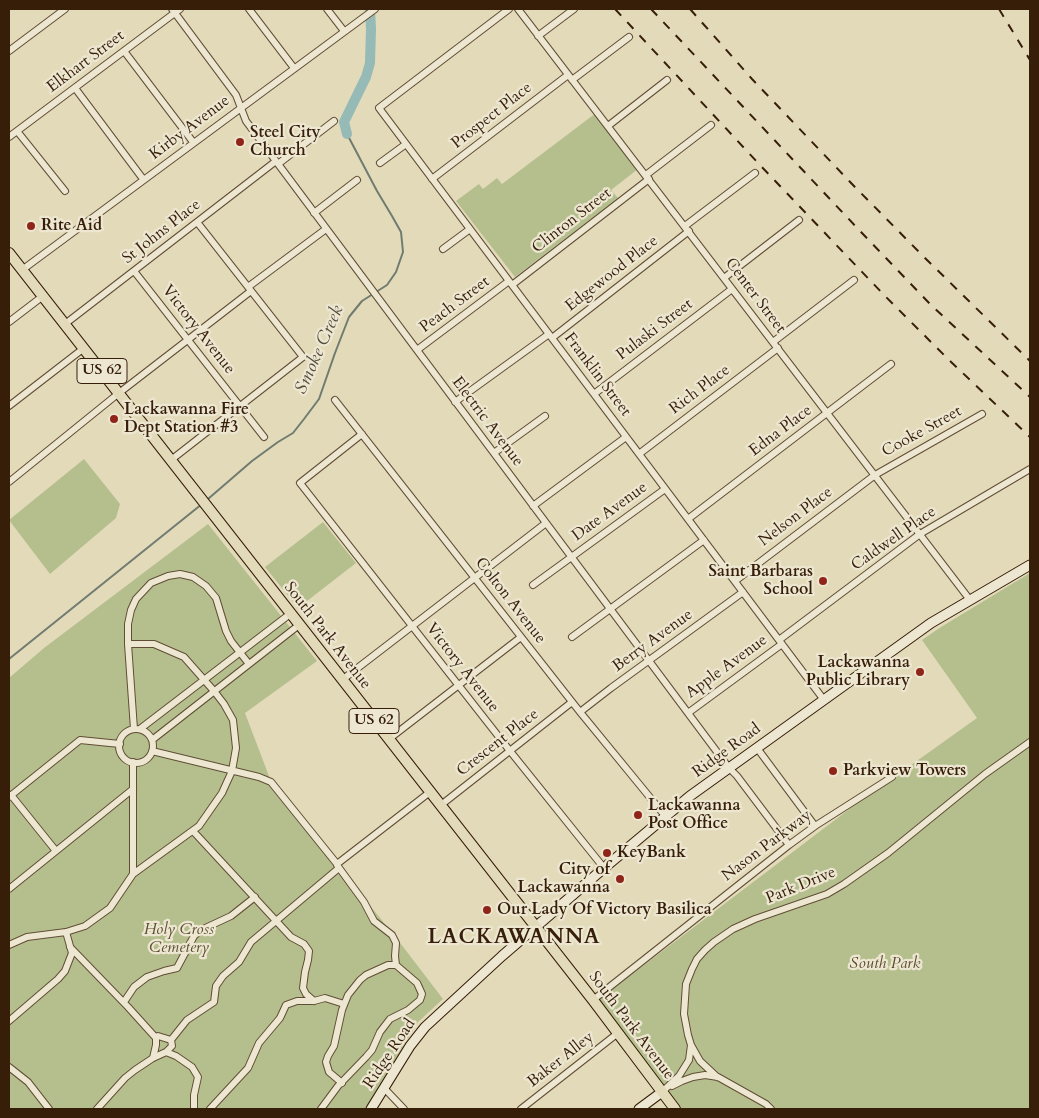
<!DOCTYPE html>
<html>
<head>
<meta charset="utf-8">
<style>
  body { margin:0 }
  #map { position:relative; width:1039px; height:1118px; overflow:hidden; background:#e3daba; font-family:Cardo,serif }
  canvas { display:block }
  .frame { position:absolute; inset:0; border:10px solid #361e09; pointer-events:none }
</style>
</head>
<body>
<div id="map">
<canvas width="1039" height="1118"></canvas>
<div class="frame"></div>
</div>
<script>
const c = document.querySelector('canvas').getContext('2d');
c.lineJoin = 'round';
function fill(path, color) {
  c.fillStyle = color;
  c.fill(path, 'evenodd');
}
function shape(rows) {
  const path = new Path2D();
  for (const r of rows) {
    if (r.length === 3) {
      path.moveTo(r[0] + r[2], r[1]);
      path.arc(r[0], r[1], r[2], 0, 2 * Math.PI);
      continue;
    }
    path.moveTo(r[0], r[1]);
    for (let i = 2; i < r.length; i += 2) path.lineTo(r[i], r[i + 1]);
  }
  return path;
}
function strokePath(path, color, width, dash) {
  c.strokeStyle = color;
  c.lineWidth = width;
  c.lineCap = dash ? 'butt' : 'round';
  c.setLineDash(dash || []);
  c.stroke(path);
}
function drawText(font, color, halo, rows, align = 'center') {
  c.font = font + ' Cardo,serif';
  c.lineWidth = 4.5;
  c.setLineDash([]);
  c.textBaseline = 'middle';
  c.strokeStyle = halo;
  c.fillStyle = color;
  for (const [text, x, y, turn = 0] of rows) {
    c.save();
    c.translate(x, y);
    c.rotate((+turn || 0) * Math.PI / 180);
    c.textAlign = isNaN(turn) ? turn : align;
    if (halo) c.strokeText(text, 0, 0);
    c.fillText(text, 0, 0);
    c.restore();
  }
}
const green = shape([
  [596,113,638,169,611,190,618,198,515,277,456,201,479,184,483,189,497,178,502,184],
  [84,459,120,504,116,518,50,574,9,520],
  [323,522,356,563,298,608,265,567],
  [208,524,317,661,245,713,272,784,401,944,443,999,418,1022,365,1109,9,1109,9,678,44,648],
  [1030,573,1030,1109,682,1109,598,1000,848,810,977,718,922,640,941,627]
]);
const stream = shape([
  [208,499,252,461,278,442,293,433,304,419,319,399,335,353,349,317,362,301,387,285,396,272,403,252,401,232,392,216,377,191,347,134],
  [9,659,202,504]
]);
const river = shape([
  [347,134,344,122,366,77,370,63,371,29,370,9]
]);
const street = shape([
  [172,9,236,95,246,121,729,768,737,776,789,845],
  [249,9,294,68],
  [327,9,344,31],
  [509,9,379,108,824,700],
  [518,9,970,600],
  [538,36,574,9],
  [9,51,65,9],
  [124,51,193,142],
  [572,80,629,37],
  [75,88,143,179],
  [608,126,667,80],
  [17,131,65,191],
  [9,137,180,9],
  [380,163,406,144],
  [278,164,334,121],
  [646,175,711,125],
  [432,179,568,75],
  [314,213,357,180],
  [685,226,755,173],
  [443,249,470,229],
  [22,270,375,9],
  [134,271,264,437],
  [724,278,799,220],
  [512,285,649,179],
  [248,287,326,229],
  [9,322,43,296],
  [65,324,276,161],
  [552,338,689,231],
  [773,342,854,280],
  [417,350,509,281],
  [594,394,732,289],
  [335,400,580,712,666,817],
  [455,402,549,334],
  [9,406,84,348],
  [362,434,300,483,510,751,604,868],
  [494,453,545,416],
  [639,454,778,348],
  [171,460,303,357,197,222],
  [9,482,119,393,251,291],
  [533,506,626,437],
  [688,519,891,364],
  [735,581,875,475,982,414],
  [533,585,665,489],
  [572,637,704,540],
  [779,640,920,534,1030,469],
  [128,644,128,624,131,610,136,599,151,583,168,576,180,574,193,577,206,586,216,598,226,631,231,641,249,664],
  [342,680,546,523],
  [580,712,611,688,743,592],
  [688,713,782,644],
  [140,729,290,614],
  [136,746,17],
  [389,739,521,637],
  [152,740,299,625],
  [757,748,815,826],
  [152,751,259,777,271,782,337,864,430,792],
  [11,795,56,851],
  [9,797,80,740,120,744],
  [441,805,572,702],
  [193,831,291,937,304,944,309,951,308,960,305,972,303,988,306,994,314,1001],
  [337,865,364,902,374,921,392,935,396,943,395,956,396,965],
  [133,874,199,826,222,793,232,771,236,748,233,720,224,704,214,691,184,657,154,644,128,644,134,729],
  [9,889,133,789],
  [9,945,27,937,66,932,85,926,110,908,133,874,133,762],
  [70,947,128,1007,156,1038],
  [593,1000,789,845,815,826,892,777],
  [124,1002,134,987,147,977,164,971,177,968,194,936,201,930,231,916,255,897],
  [9,1021,58,979,65,971,72,953,66,932],
  [171,1040,187,1020,214,1002,216,986,223,976,239,962,251,942,339,868],
  [691,1045,700,1061,717,1077],
  [166,1052,176,1056,192,1067,198,1077,194,1095,194,1109],
  [9,1067,28,1082,49,1109],
  [672,1086,682,1081,693,1077,705,1075,718,1077,766,1104,771,1109],
  [384,1088,404,1109],
  [662,1092,679,1076,689,1060,691,1045,688,1035,684,1014,686,984,692,969,697,959,705,950,714,942,733,929,755,919,827,894,844,884,888,853,985,774,1030,742],
  [97,1109,125,1078,135,1070,153,1058,166,1052,172,1046,171,1040,158,1036,156,1038,156,1045,153,1058],
  [210,1109,248,1068,259,1043,280,1018,286,1005,297,1001,314,1001,325,998,344,1004],
  [321,1109,338,1086,366,1057,372,1050,380,1032,390,1019,408,1010,420,1000,422,994,417,983,396,965,388,965,366,975,360,980,348,995,342,1010,334,1046,328,1056,326,1062,329,1072,342,1083],
  [521,1109,618,1033]
]);
const secondary = shape([
  [371,1109,410,1046,425,1027,502,956,604,868,690,796,931,623,1030,565],
  [639,1109,662,1092]
]);
const primary = shape([
  [9,253,593,1000,675,1109]
]);
const rail = shape([
  [615,9,759,164,885,296,948,359,1030,437],
  [651,9,861,232,931,305,1030,397],
  [690,9,752,79,853,185,923,256,1030,361],
  [999,9,1030,60]
]);
const markers = [
  [240,142,5,"#8f2418"],
  [31,226,5,"#8f2418"],
  [114,419,5,"#8f2418"],
  [823,581,5,"#8f2418"],
  [920,672,5,"#8f2418"],
  [833,771,5,"#8f2418"],
  [638,815,5,"#8f2418"],
  [607,853,5,"#8f2418"],
  [620,879,5,"#8f2418"],
  [487,910,5,"#8f2418"]
];
const shields = [
  [102,371,50],
  [374,721,50]
];
const shieldNames = [
  ["US 62",102,371],
  ["US 62",374,721]
];
const streetNames = [
  ["Elkhart Street",86,62,-37],
  ["Prospect Place",492,116,-38],
  ["Kirby Avenue",190,128,-37],
  ["Clinton Street",572,221,-38],
  ["St Johns Place",162,232,-38],
  ["Edgewood Place",612,274,-38],
  ["Center Street",755,296,53],
  ["Peach Street",455,305,-37],
  ["Victory Avenue",198,330,52],
  ["Pulaski Street",655,330,-37],
  ["Franklin Street",597,375,53],
  ["Rich Place",700,390,-37],
  ["Electric Avenue",487,422,53],
  ["Edna Place",781,431,-37],
  ["Cooke Street",922,432,-29],
  ["Date Avenue",610,512,-36],
  ["Nelson Place",796,517,-37],
  ["Caldwell Place",894,539,-35],
  ["Colton Avenue",510,601,52],
  ["South Park Avenue",327,636,52],
  ["Berry Avenue",653,641,-36],
  ["Apple Avenue",727,667,-36],
  ["Victory Avenue",462,668,52],
  ["Crescent Place",498,743,-38],
  ["Ridge Road",727,751,-36],
  ["Nason Parkway",767,846,-37],
  ["Park Drive",801,886,-22],
  ["South Park Avenue",631,1026,53],
  ["Ridge Road",390,1054,-56],
  ["Baker Alley",561,1060,-38]
];
const poiNames = [
  ["Steel City",250,133],
  ["Church",250,151],
  ["Rite Aid",41,226],
  ["Lackawanna Fire",124,410],
  ["Dept Station #3",124,428],
  ["Saint Barbaras",813,572,"right"],
  ["School",813,590,"right"],
  ["Lackawanna",910,663,"right"],
  ["Public Library",910,681,"right"],
  ["Parkview Towers",843,771],
  ["Lackawanna",648,806],
  ["Post Office",648,824],
  ["KeyBank",617,853],
  ["City of",610,870,"right"],
  ["Lackawanna",610,888,"right"],
  ["Our Lady Of Victory Basilica",497,910]
];
const parkNames = [
  ["Holy Cross",179,930],
  ["Cemetery",179,948],
  ["South Park",885,964]
];
const waterNames = [
  ["Smoke Creek",320,350,-66]
];
const districtNames = [
  ["LACKAWANNA",514,938]
];
fill(green, '#b5bf8e');
strokePath(stream, '#707c70', 2);
strokePath(river, '#96bab5', 10);
strokePath(street, '#614d35', 8);
strokePath(secondary, '#361e09', 11);
strokePath(primary, '#361e09', 12);
strokePath(street, '#ede7d2', 6);
strokePath(secondary, '#ede7d2', 9);
strokePath(primary, '#e3daba', 10);
strokePath(rail, '#361e09', 2, [9, 9]);
for (const [x, y, r, color] of markers) {
  const dot = new Path2D();
  dot.arc(x, y, r, 0, 2 * Math.PI);
  c.fillStyle = color;
  c.fill(dot);
  strokePath(dot, '#ede7d2', 2);
}
for (const [x, y, w] of shields) {
  const box = new Path2D();
  box.roundRect(x - w / 2, y - 12.5, w, 25, 4);
  c.fillStyle = '#ede7d2';
  c.fill(box);
  strokePath(box, '#361e09', 1);
}
drawText('bold 15px', '#361e09', null, shieldNames);
drawText('16px', '#361e09', '#ede7d2', streetNames);
drawText('bold 16px', '#361e09', '#ede7d2', poiNames, 'left');
drawText('italic 16px', '#5c4e31', '#ede7d2', parkNames);
drawText('italic 18px', '#534d3d', '#ede7d2', waterNames);
c.letterSpacing = '1px';
drawText('bold 21px', '#361e09', '#ede7d2', districtNames);
c.letterSpacing = '0px';
</script>
</body>
</html>
